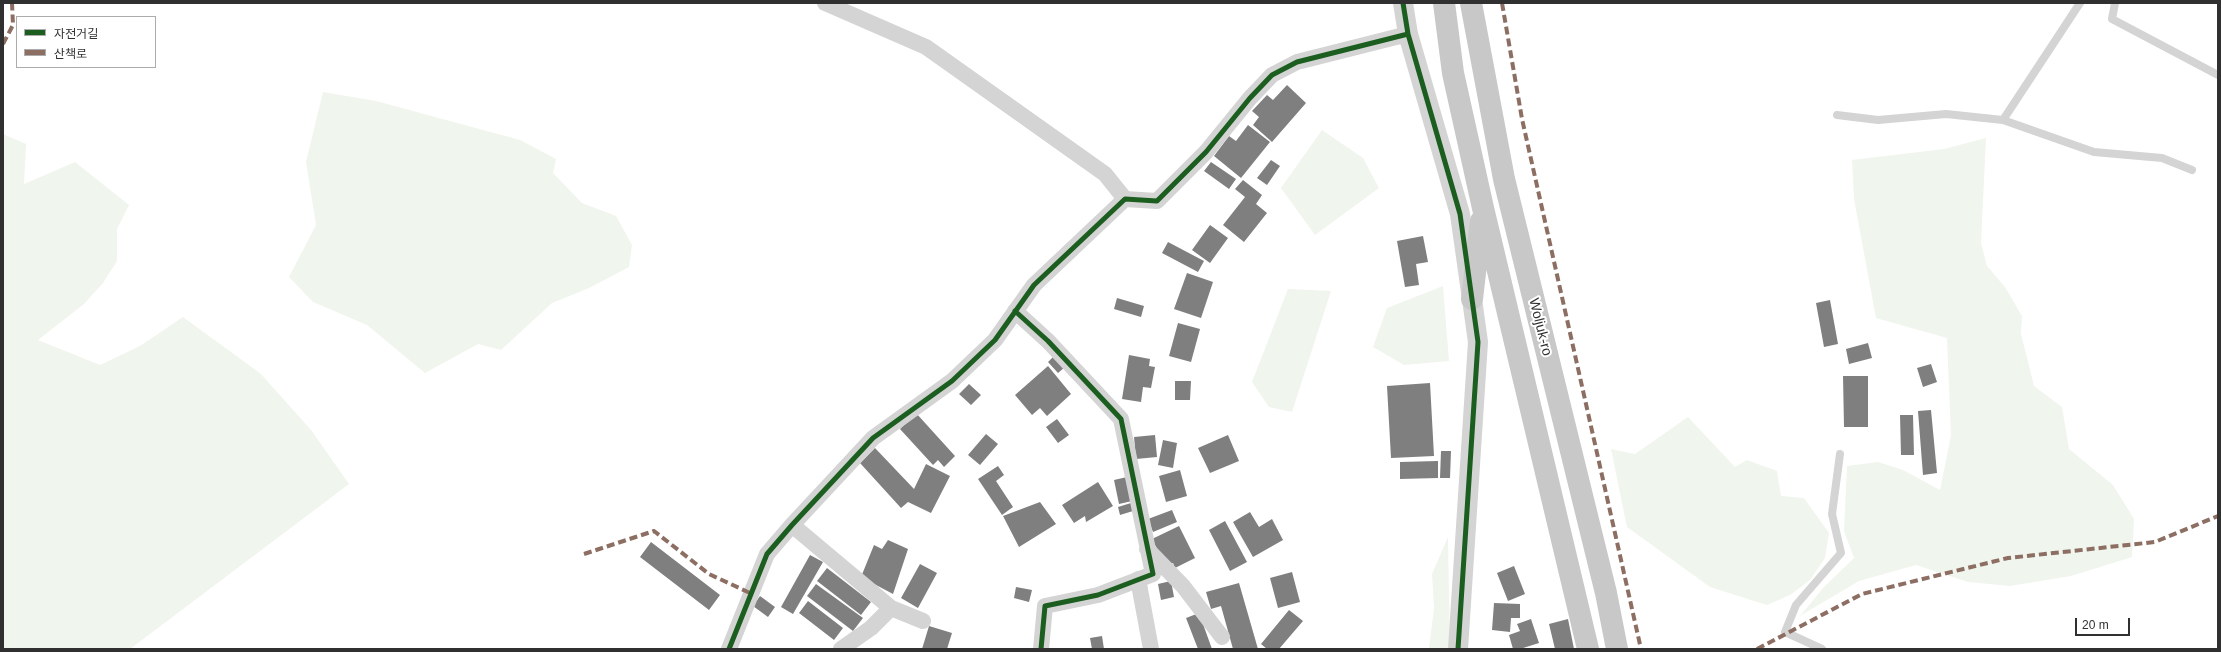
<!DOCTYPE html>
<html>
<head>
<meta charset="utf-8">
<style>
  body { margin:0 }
  #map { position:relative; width:2221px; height:652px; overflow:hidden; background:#fff; font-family:Arial,"Noto Sans KR",sans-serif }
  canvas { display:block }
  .frame { position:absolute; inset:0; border:4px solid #303030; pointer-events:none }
  .legend { position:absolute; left:16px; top:16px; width:140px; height:52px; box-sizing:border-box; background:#fff; border:1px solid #acacac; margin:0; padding:5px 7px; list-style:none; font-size:12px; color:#303030 }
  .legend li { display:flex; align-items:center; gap:8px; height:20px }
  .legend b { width:20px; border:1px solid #acacac }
  .scale { position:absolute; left:2075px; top:618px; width:55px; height:18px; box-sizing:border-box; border:2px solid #303030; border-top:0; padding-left:5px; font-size:12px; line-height:14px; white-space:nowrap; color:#303030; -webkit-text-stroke:3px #fff; paint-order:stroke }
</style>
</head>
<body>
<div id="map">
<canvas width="2221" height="652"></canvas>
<div class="frame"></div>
<ul class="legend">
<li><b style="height:5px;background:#1b5e20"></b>자전거길</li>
<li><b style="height:5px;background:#8d6e63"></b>산책로</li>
</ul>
<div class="scale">20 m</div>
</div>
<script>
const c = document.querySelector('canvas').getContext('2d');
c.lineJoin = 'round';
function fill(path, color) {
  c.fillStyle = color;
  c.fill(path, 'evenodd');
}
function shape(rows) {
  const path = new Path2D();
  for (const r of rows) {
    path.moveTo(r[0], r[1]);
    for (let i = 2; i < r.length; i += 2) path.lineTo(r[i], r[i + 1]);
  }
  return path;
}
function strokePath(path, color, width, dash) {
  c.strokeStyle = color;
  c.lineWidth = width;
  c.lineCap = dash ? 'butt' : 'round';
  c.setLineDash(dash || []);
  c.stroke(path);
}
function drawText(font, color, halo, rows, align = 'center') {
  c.font = font + ' Arial,sans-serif';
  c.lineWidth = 4;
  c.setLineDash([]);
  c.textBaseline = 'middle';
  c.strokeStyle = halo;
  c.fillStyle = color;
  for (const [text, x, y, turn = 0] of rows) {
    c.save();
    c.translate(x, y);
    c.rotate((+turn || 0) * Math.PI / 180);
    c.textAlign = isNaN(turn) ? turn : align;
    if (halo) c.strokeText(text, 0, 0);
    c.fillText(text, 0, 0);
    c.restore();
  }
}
const green = shape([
  [323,92,376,101,520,140,556,159,553,173,582,203,616,216,632,245,629,267,589,288,552,303,501,350,478,344,425,373,367,325,313,302,289,277,316,225,306,162],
  [1322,130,1363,158,1379,188,1315,235,1281,188],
  [3,134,26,144,24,184,75,162,129,205,117,229,117,261,103,283,84,304,38,340,100,365,140,346,183,317,261,374,311,430,349,484,130,649,3,649],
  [1986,138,1981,243,1987,266,2005,287,2022,316,2021,334,2034,386,2062,407,2069,449,2113,485,2134,519,2132,557,2071,576,2010,586,1968,582,1916,565,1859,581,1800,616,1824,587,1854,558,1844,531,1847,466,1878,462,1903,470,1940,490,1951,435,1947,338,1876,318,1854,199,1852,160,1944,149],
  [1443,286,1449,361,1404,365,1373,347,1387,308],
  [1288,289,1331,291,1292,412,1269,407,1252,382],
  [1688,417,1735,467,1747,460,1777,471,1781,496,1804,498,1829,533,1825,558,1810,580,1790,595,1767,605,1710,587,1627,527,1611,449,1635,454],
  [1448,537,1450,649,1429,649,1434,608,1432,574]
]);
const building = shape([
  [1287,85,1306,103,1272,142,1253,125,1259,117,1252,111,1267,95,1273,100],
  [1248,125,1270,142,1241,178,1214,156,1229,136,1236,141],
  [1271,160,1280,166,1267,185,1257,178],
  [1211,162,1236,179,1229,189,1204,171],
  [1243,180,1262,195,1256,204,1267,213,1244,242,1223,225,1245,197,1235,189],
  [1210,225,1228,238,1210,263,1192,250],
  [1423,236,1428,262,1416,264,1419,285,1405,287,1397,241],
  [1168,242,1204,261,1198,272,1162,253],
  [1187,273,1213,282,1201,318,1174,309],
  [1117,298,1144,306,1141,317,1114,309],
  [1830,300,1838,344,1824,347,1816,303],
  [1178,323,1200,329,1191,362,1169,356],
  [1868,343,1872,358,1849,364,1846,349],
  [1129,355,1150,359,1149,366,1155,367,1151,388,1143,387,1141,402,1122,399],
  [1054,356,1065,367,1058,373,1048,362],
  [1931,364,1937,382,1923,387,1917,368],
  [1048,366,1071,394,1047,416,1040,408,1032,415,1015,395],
  [1843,376,1868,376,1868,427,1844,427],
  [1175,381,1191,381,1190,400,1175,400],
  [1430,383,1434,456,1391,458,1387,386],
  [969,384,981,395,971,405,959,394],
  [1931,410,1937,473,1923,475,1918,411],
  [916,413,955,456,944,467,938,460,933,465,900,429],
  [1900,415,1913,415,1914,455,1901,455],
  [1057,419,1069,435,1058,443,1046,427],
  [986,434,998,444,980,465,968,455],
  [1155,435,1157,457,1136,459,1134,437],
  [1228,435,1239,461,1210,473,1198,448],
  [1163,440,1177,443,1173,468,1158,465],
  [875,448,914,489,926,464,950,476,931,513,908,502,901,508,860,463],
  [1441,451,1451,451,1450,478,1440,478],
  [1438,461,1438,478,1400,479,1400,462],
  [998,466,1004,475,996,481,1013,507,1002,515,978,479],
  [1180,470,1187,496,1166,502,1159,476],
  [1127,477,1132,501,1119,504,1114,480],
  [1098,482,1113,506,1086,522,1085,516,1074,523,1062,505],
  [1040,502,1056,524,1019,547,1003,516],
  [1131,503,1133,511,1120,515,1118,507],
  [1172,510,1177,522,1153,532,1148,519],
  [1250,512,1259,527,1272,519,1283,540,1253,557,1233,522],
  [1225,521,1247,562,1230,571,1209,530],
  [1179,526,1195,558,1175,568,1173,563,1166,566,1152,539],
  [888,540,908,549,893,594,861,577,874,545,882,549],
  [651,542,720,595,709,610,640,557],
  [810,555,823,562,793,614,781,607],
  [920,564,937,573,918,608,901,598],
  [1514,566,1525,594,1508,601,1497,573],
  [827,568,871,602,861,615,817,581],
  [1292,572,1300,602,1278,608,1270,578],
  [1171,581,1174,597,1161,600,1158,584],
  [1239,583,1258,649,1233,649,1221,606,1211,609,1206,592],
  [816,584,863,618,853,631,807,596],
  [1016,587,1032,590,1029,602,1014,598],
  [760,596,775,607,768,617,753,606],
  [808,601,843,628,834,640,799,613],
  [1494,603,1520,604,1520,618,1511,618,1510,632,1492,630],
  [1289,610,1303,621,1279,649,1267,649,1261,644],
  [1199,613,1212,649,1198,649,1186,618],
  [1531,619,1539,643,1520,649,1513,649,1509,635,1520,631,1517,624],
  [1568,619,1574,649,1555,649,1549,624],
  [929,626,952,633,947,649,922,649],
  [1102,636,1104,649,1092,649,1090,638]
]);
const service = shape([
  [2080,3,2003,120,2094,152,2162,158,2192,170],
  [2115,3,2112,19,2218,75],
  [1837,115,1878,120,1946,114,2003,120],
  [1822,649,1785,632,1796,605,1841,553,1832,514,1840,454]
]);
const minor = shape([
  [825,3,926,47,1105,174,1125,199],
  [1015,311,1048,341,1121,419,1153,574,1098,595,1045,606,1041,649],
  [792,525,891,608,923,621],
  [1147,549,1183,586,1222,637],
  [1138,579,1151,649],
  [729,649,767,554,792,525,873,438,952,381,995,340,1034,285,1125,199,1157,201,1206,152,1250,98,1272,75,1297,62,1408,34],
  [841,649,871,628,891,608]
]);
const tertiary = shape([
  [1403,3,1408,34,1460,214,1478,342,1458,649]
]);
const primary = shape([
  [1444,3,1453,73,1483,208,1588,649],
  [1471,3,1504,179,1606,593,1617,649],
  [1472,299,1481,221]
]);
const quiet = shape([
  [1502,3,1522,119,1641,649],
  [3,44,13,25,12,3],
  [584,554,654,531,709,574,750,593],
  [1757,649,1862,594,2008,558,2155,542,2218,516]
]);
const cycleway = shape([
  [1403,3,1408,34,1460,214,1478,342,1458,649],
  [1015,311,1048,341,1121,419,1153,574,1098,595,1045,606,1041,649],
  [729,649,767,554,792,525,873,438,952,381,995,340,1034,285,1125,199,1157,201,1206,152,1250,98,1272,75,1297,62,1408,34]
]);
const streetNames = [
  ["Woljuk-ro",1540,327,76]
];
fill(green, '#f0f5ed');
fill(building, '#7f7f7f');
strokePath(service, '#d4d4d4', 8);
strokePath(minor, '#d4d4d4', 16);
strokePath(tertiary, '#d4d4d4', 20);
strokePath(primary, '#c8c8c8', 22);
strokePath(quiet, '#8d6e63', 4, [8, 4]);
strokePath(cycleway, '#1b5e20', 5);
drawText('14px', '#303030', '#fff', streetNames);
</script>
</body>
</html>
